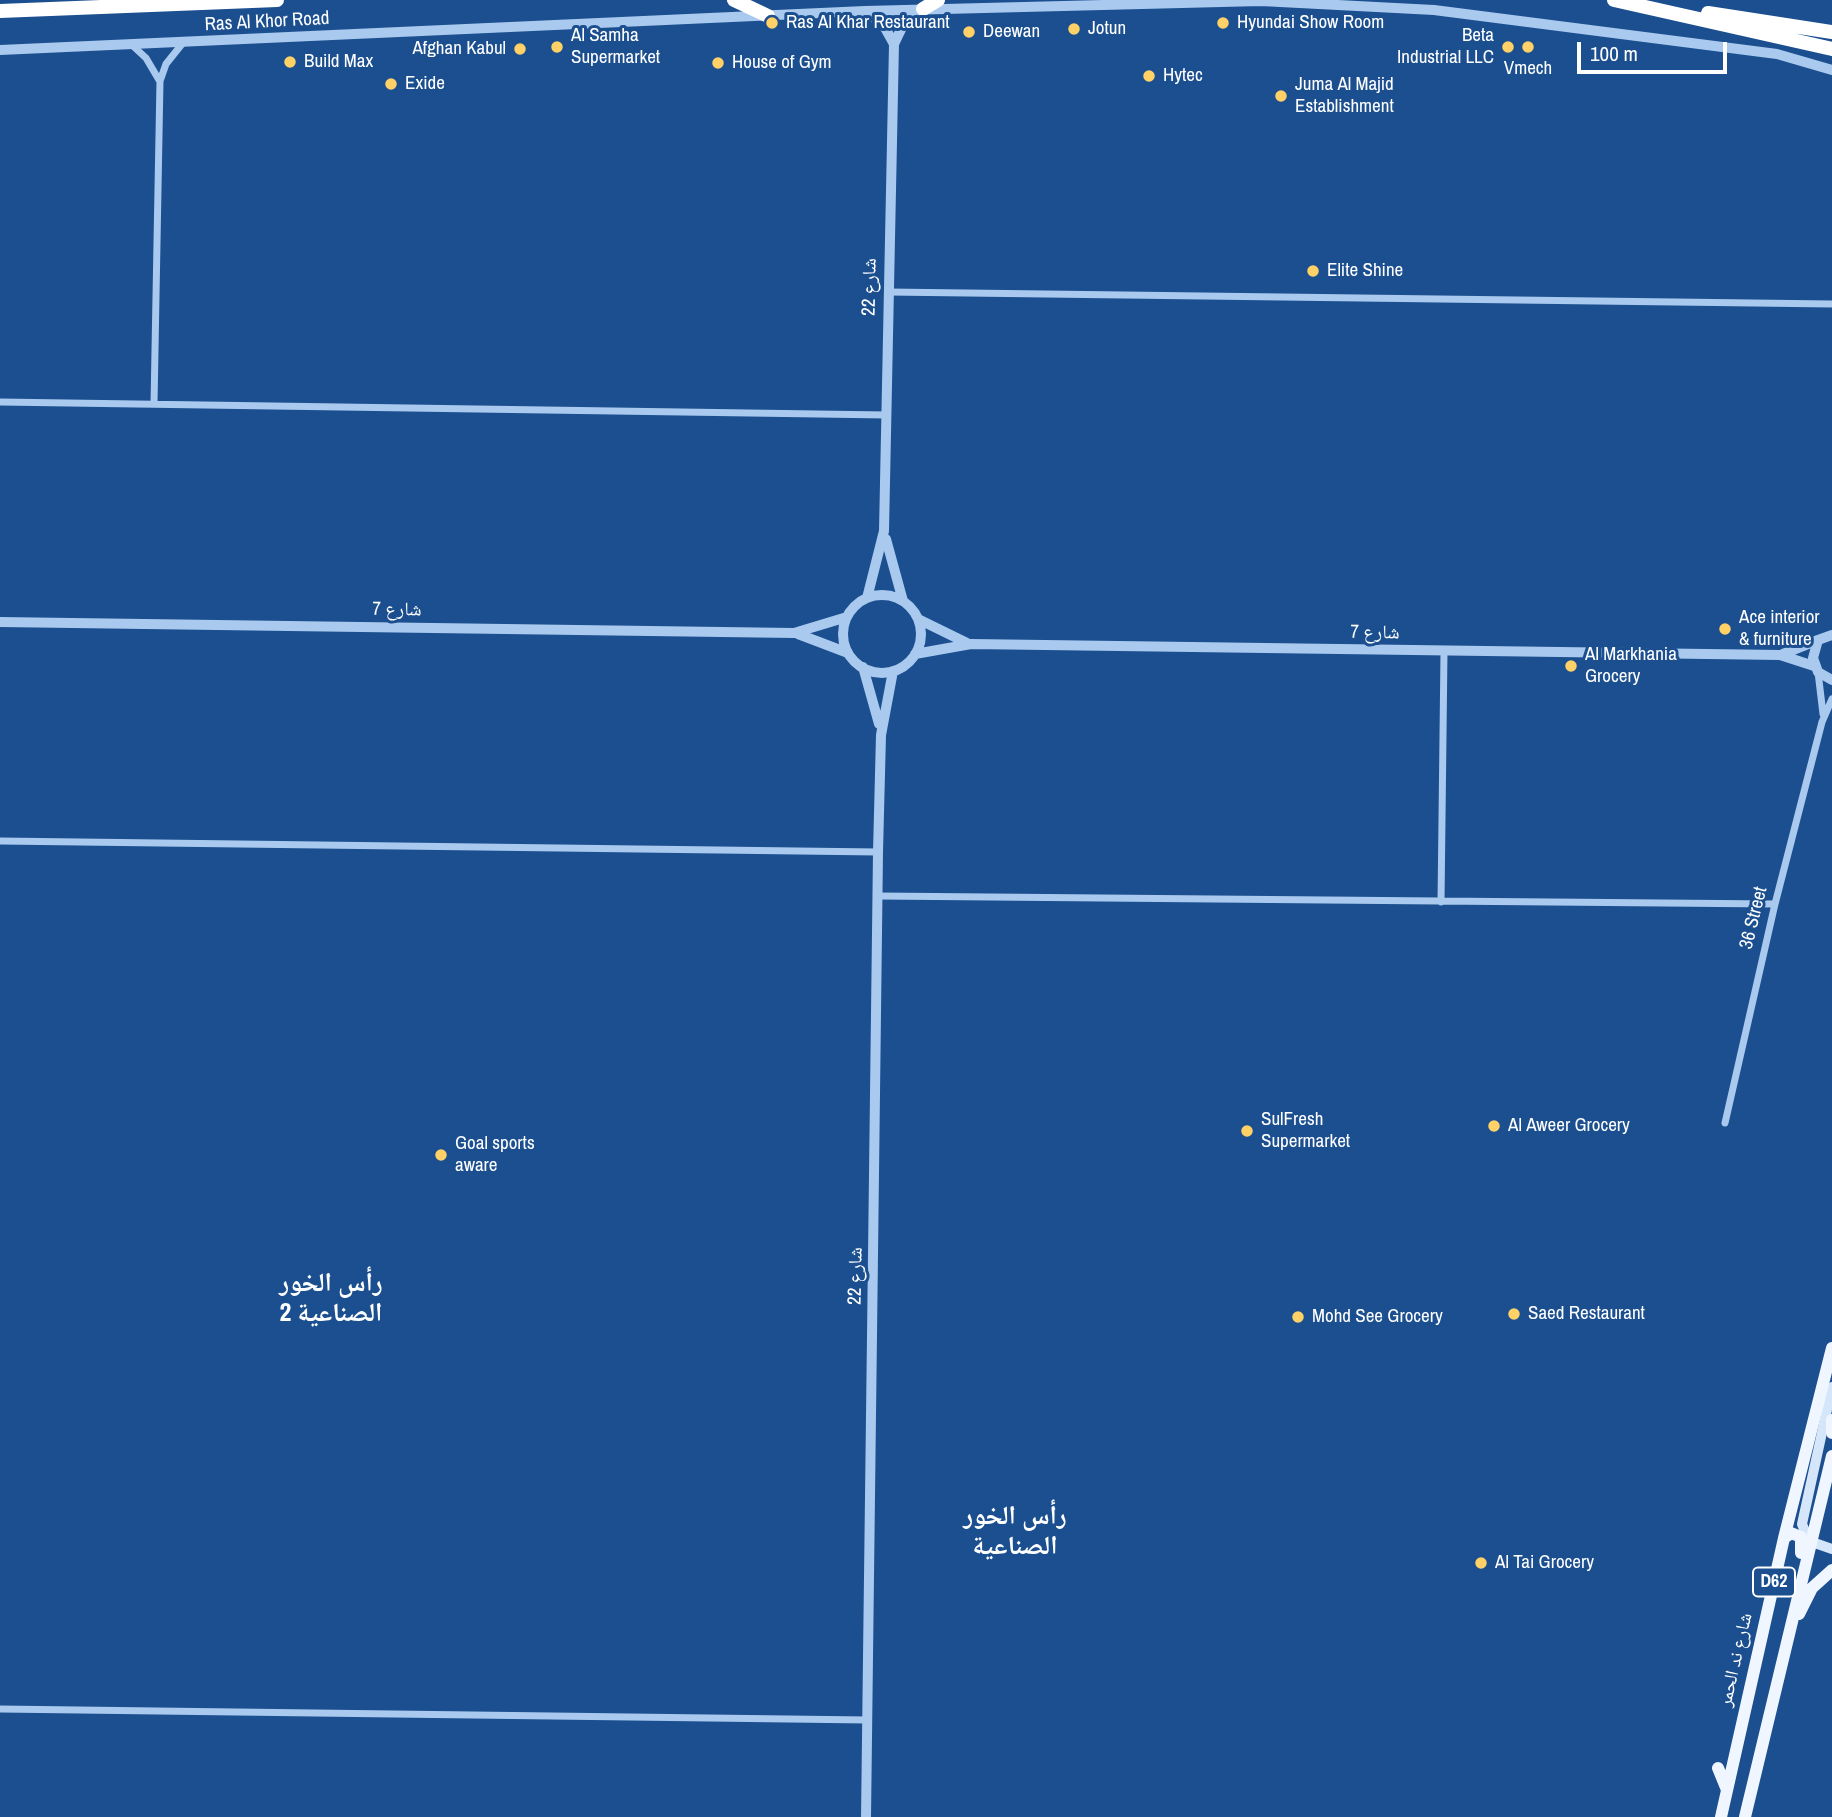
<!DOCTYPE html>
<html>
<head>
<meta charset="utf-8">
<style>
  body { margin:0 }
  #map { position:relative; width:1832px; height:1817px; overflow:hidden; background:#1b4f8f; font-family:"Archivo Narrow",sans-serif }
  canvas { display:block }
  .scale { position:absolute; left:1577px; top:42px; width:150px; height:32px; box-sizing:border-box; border:4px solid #fff; border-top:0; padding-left:9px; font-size:21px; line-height:24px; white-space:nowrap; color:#fff; -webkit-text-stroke:5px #1b4f8f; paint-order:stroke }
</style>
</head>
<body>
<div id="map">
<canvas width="1832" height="1817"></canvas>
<div class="scale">100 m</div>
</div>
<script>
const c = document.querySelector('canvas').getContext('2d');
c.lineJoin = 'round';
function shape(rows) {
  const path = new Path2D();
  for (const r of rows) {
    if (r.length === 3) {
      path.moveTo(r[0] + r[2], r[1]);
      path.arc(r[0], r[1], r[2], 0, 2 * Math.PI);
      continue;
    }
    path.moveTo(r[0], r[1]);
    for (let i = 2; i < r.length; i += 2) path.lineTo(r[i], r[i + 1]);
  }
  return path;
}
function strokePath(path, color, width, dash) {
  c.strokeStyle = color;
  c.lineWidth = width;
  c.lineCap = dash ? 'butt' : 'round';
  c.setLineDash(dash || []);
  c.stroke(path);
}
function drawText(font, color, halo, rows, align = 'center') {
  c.font = font + ' "Archivo Narrow","Noto Naskh Arabic",sans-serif';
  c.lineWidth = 6;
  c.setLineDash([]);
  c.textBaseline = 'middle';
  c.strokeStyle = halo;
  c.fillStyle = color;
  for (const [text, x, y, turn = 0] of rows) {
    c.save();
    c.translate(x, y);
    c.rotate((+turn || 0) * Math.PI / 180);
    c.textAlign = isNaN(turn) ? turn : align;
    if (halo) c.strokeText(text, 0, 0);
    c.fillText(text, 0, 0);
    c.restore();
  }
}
const minor = shape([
  [133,46,146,58,159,80],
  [888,292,1832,304],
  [0,402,886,415],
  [154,404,160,81,166,64,182,44],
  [1818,672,1823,714],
  [0,841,878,852],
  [878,896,1775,904],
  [1441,902,1444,652],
  [1725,1123,1775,904,1822,722,1832,699],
  [0,1709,867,1720]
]);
const tertiary = shape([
  [866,11,884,26,894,44],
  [0,50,865,11,1261,1,1434,10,1777,54,1832,70],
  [886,539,903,601],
  [882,634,39],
  [867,598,884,531,894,44,904,23,921,10],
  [918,619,967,643],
  [0,622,794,633,847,617],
  [798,634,848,653],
  [1832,635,1818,640,1813,658,1818,672,1832,680],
  [915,654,971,644,1780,655,1814,666],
  [1783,654,1818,640],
  [863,667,879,724],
  [866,1817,878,852,881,735,893,671]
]);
const secondary = shape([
  [1832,1387,1802,1524,1809,1541,1832,1549]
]);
const primary = shape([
  [1832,1420,1832,1433],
  [1784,1538,1791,1533,1801,1537,1801,1553],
  [1799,1614,1812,1588,1832,1570],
  [1718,1768,1727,1790],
  [1721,1817,1784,1538,1832,1348],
  [1745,1817,1832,1456]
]);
const motorway = shape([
  [734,0,768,16],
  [1614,0,1832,49],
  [923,9,938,0],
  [0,11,277,0],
  [1708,13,1832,32]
]);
const markers = [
  [772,23,7,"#ffd166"],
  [1223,23,7,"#ffd166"],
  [1074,29,7,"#ffd166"],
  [969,32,7,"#ffd166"],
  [557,47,7,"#ffd166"],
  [1508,47,7,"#ffd166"],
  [1528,47,7,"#ffd166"],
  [520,49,7,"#ffd166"],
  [290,62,7,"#ffd166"],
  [718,63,7,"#ffd166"],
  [1149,76,7,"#ffd166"],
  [391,84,7,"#ffd166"],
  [1281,96,7,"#ffd166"],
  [1313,271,7,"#ffd166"],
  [1725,629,7,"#ffd166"],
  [1571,666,7,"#ffd166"],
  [1494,1126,7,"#ffd166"],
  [1247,1131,7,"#ffd166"],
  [441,1155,7,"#ffd166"],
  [1514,1314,7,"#ffd166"],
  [1298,1317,7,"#ffd166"],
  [1481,1563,7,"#ffd166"]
];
const shields = [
  [1774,1582,42]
];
const shieldNames = [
  ["D62",1774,1582]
];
const streetNames = [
  ["Ras Al Khor Road",267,22,-3],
  ["شارع 22",870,287,-89],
  ["شارع 7",397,610,1],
  ["شارع 7",1375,633,1],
  ["36 Street",1754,918,-76],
  ["شارع 22",856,1276,-89],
  ["شارع ند الحمر",1736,1660,-77]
];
const poiNames = [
  ["Ras Al Khar Restaurant",786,23],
  ["Hyundai Show Room",1237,23],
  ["Jotun",1088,29],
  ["Deewan",983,32],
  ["Al Samha",571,36],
  ["Supermarket",571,58],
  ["Beta",1494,36,"right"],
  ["Industrial LLC",1494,58,"right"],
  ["Afghan Kabul",506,49,"right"],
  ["Build Max",304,62],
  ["House of Gym",732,63],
  ["Vmech",1528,69,"center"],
  ["Hytec",1163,76],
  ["Exide",405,84],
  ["Juma Al Majid",1295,85],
  ["Establishment",1295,107],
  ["Elite Shine",1327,271],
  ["Ace interior",1739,618],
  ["& furniture",1739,640],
  ["Al Markhania",1585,655],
  ["Grocery",1585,677],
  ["SulFresh",1261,1120],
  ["Supermarket",1261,1142],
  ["Al Aweer Grocery",1508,1126],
  ["Goal sports",455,1144],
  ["aware",455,1166],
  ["Saed Restaurant",1528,1314],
  ["Mohd See Grocery",1312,1317],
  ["Al Tai Grocery",1495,1563]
];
const districtNames = [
  ["رأس الخور",331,1284],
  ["الصناعية 2",331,1314],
  ["رأس الخور",1015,1517],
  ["الصناعية",1015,1547]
];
strokePath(minor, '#a9c9ee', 7);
strokePath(tertiary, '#a9c9ee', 10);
strokePath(secondary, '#d6e6fa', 10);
strokePath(primary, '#f0f6ff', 12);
strokePath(motorway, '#fff', 14);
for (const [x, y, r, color] of markers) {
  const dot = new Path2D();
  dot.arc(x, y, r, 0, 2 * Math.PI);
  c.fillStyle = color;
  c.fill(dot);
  strokePath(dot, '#1b4f8f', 2.5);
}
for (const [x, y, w] of shields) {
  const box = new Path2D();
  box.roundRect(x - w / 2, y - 14.5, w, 29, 5);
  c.fillStyle = '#1b4f8f';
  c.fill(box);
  strokePath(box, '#fff', 2);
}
drawText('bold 18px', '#fff', null, shieldNames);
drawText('19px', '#fff', '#1b4f8f', streetNames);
drawText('19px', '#fff', '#1b4f8f', poiNames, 'left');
drawText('bold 26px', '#fff', '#1b4f8f', districtNames);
</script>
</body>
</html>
